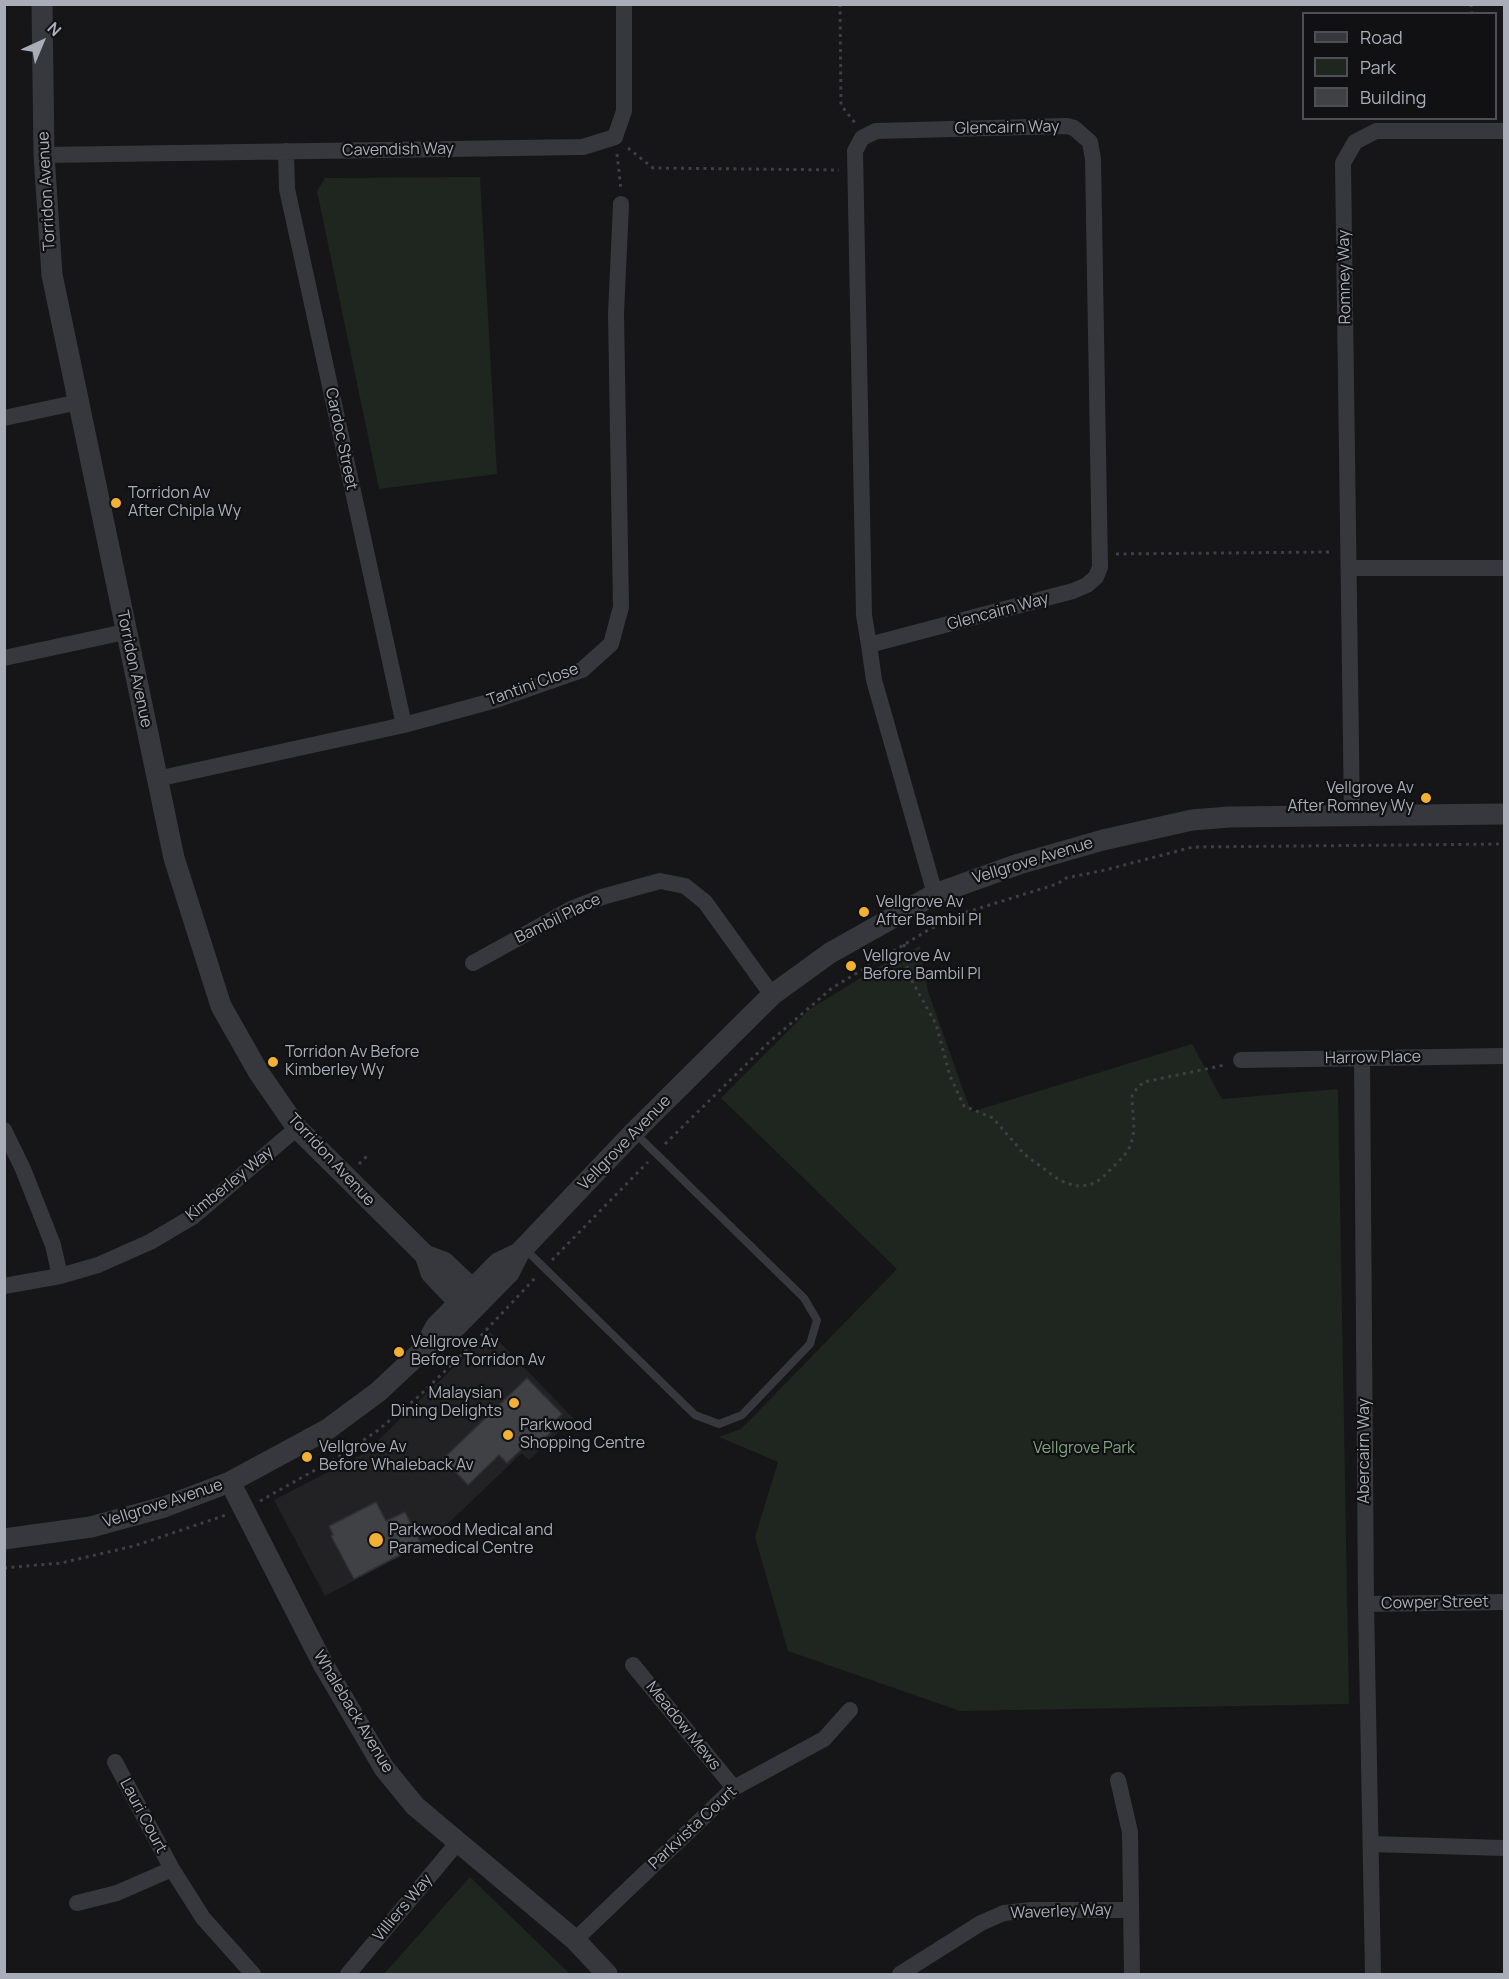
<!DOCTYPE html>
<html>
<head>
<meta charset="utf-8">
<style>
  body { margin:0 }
  #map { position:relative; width:1509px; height:1979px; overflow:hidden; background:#161618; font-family:Manrope,sans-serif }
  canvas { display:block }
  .frame { position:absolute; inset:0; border:6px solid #a8adb8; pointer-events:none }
  .legend { position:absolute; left:1302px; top:12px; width:195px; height:108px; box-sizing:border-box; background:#111113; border:2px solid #4d4f55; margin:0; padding:8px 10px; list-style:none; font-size:18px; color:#a8adb8 }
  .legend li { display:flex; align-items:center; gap:12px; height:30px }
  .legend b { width:30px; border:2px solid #4d4f55 }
  .north { position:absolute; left:12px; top:12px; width:60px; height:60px; -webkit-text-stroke:4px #111113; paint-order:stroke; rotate:44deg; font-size:16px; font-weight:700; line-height:24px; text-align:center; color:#a8adb8 }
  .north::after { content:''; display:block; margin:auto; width:21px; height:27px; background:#a8adb8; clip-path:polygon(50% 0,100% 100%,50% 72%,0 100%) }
</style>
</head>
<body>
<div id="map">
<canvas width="1509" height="1979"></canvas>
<div class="frame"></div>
<ul class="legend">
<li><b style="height:8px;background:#37383d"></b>Road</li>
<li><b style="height:16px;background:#1e261f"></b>Park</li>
<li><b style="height:16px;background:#404145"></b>Building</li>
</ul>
<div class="north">N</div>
</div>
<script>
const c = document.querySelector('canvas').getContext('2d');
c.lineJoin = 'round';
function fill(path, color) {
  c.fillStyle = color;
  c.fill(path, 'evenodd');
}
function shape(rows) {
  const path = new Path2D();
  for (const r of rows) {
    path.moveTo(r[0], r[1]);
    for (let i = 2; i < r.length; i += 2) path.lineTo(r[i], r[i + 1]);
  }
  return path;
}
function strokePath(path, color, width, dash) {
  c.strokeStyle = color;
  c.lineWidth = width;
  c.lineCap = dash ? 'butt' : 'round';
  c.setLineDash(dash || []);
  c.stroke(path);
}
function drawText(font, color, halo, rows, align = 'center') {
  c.font = font + ' Manrope,sans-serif';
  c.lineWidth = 4.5;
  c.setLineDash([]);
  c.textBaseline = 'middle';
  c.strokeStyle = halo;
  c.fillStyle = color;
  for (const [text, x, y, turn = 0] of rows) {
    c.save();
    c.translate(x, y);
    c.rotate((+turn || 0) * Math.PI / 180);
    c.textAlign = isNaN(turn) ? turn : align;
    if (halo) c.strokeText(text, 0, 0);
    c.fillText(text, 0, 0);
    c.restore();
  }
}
const built = shape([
  [490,1332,573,1418,529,1460,522,1453,438,1533,439,1536,325,1596,274,1500,365,1453]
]);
const green = shape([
  [480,177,497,474,379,489,317,191,325,178],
  [920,946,928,991,971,1112,1192,1044,1222,1099,1338,1089,1349,1704,960,1711,788,1651,755,1537,778,1462,719,1437,741,1429,897,1269,721,1098,810,1009,890,960],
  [470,1877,570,1974,384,1974]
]);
const building = shape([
  [527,1378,562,1414,554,1422,558,1426,533,1449,527,1444,507,1463,499,1455,468,1485,443,1459,527,1378],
  [376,1502,386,1521,405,1512,421,1544,354,1579,331,1536,333,1535,329,1526,376,1502]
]);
const path = shape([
  [840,4,841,105,855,123],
  [1471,4,1472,14],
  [628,148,653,168,839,170],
  [617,154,621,189],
  [1116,554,1331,552],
  [904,944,908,974,936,1024,950,1076,964,1106,993,1118,1024,1154,1059,1180,1075,1186,1090,1185,1101,1179,1124,1156,1131,1145,1134,1130,1132,1096,1137,1088,1144,1082,1225,1065],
  [665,1144,767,1044,832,988,930,929,967,912,1057,884,1066,878,1105,870,1193,847,1504,844],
  [359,1164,368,1155],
  [552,1260,648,1162],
  [260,1501,340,1456,377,1431,419,1396,474,1343,537,1276],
  [4,1568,61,1563,134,1546,226,1515]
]);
const service = shape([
  [524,1248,695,1415,719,1424,742,1415,810,1344,817,1320,804,1298,635,1133]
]);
const minor = shape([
  [286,151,287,189,404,725],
  [44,155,583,147,615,137,624,111,624,4],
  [4,418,79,402],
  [1350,568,1504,568],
  [869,645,1073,591,1087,585,1096,577,1100,567,1093,159,1090,142,1074,128,1067,126,876,131,862,138,855,151,864,615,869,645,874,680,935,894],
  [4,658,125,632],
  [157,779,404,725,496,700,582,670,611,644,621,607,616,314,621,204],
  [1352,817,1343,163,1355,142,1376,131,1504,131],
  [473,963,571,909,602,897,660,881,685,886,705,902,772,995],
  [1362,1059,1366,1604,1373,1974],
  [1241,1060,1504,1056],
  [4,1130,23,1169,53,1245,60,1276],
  [4,1286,60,1276,98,1265,150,1242,194,1216,297,1128],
  [1366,1604,1504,1602],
  [633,1665,734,1788],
  [115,1762,172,1869,203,1918,253,1974],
  [1118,1780,1130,1832,1132,1974],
  [1372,1844,1504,1848],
  [77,1903,117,1893,172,1869],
  [575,1940,734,1788,824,1739,850,1710],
  [348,1974,458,1842],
  [900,1974,981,1923,1004,1913,1031,1910,1131,1910]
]);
const tertiary = shape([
  [42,4,44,155,52,275,174,858,221,1006,259,1073,297,1128,425,1255,444,1262,483,1299],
  [425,1255,431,1273,469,1313],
  [423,1350,436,1326,498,1263,519,1253],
  [230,1482,323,1664,384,1768,415,1806,575,1940,607,1974],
  [4,1539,91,1527,164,1507,230,1482,328,1429,378,1392,423,1350,446,1337,509,1273,519,1253,634,1132,772,995,830,953,935,894,1019,864,1103,840,1192,820,1229,817,1504,814]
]);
const markers = [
  [116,503,6,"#f2b134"],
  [1426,798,6,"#f2b134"],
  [864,912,6,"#f2b134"],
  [851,966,6,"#f2b134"],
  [273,1062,6,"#f2b134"],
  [399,1352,6,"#f2b134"],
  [514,1403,6,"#f2b134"],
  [508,1435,6,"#f2b134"],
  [307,1457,6,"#f2b134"],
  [376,1540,8,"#f2b134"]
];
const streetNames = [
  ["Glencairn Way",1007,128,-1],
  ["Cavendish Way",398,150,-1],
  ["Torridon Avenue",47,191,-93],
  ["Romney Way",1345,277,-91],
  ["Cardoc Street",341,439,78],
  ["Glencairn Way",998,612,-15],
  ["Torridon Avenue",134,669,78],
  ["Tantini Close",533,685,-20],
  ["Vellgrove Avenue",1033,861,-17],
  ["Bambil Place",558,919,-26],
  ["Harrow Place",1373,1058,-1],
  ["Vellgrove Avenue",625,1143,-46],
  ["Torridon Avenue",331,1160,47],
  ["Kimberley Way",230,1184,-39],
  ["Abercairn Way",1365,1451,-90],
  ["Vellgrove Avenue",163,1504,-18],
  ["Cowper Street",1435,1603,-1],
  ["Whaleback Avenue",353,1712,59],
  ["Meadow Mews",683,1726,51],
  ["Lauri Court",143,1816,62],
  ["Parkvista Court",693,1828,-43],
  ["Villiers Way",403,1908,-50],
  ["Waverley Way",1061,1912,-2]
];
const poiNames = [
  ["Torridon Av",128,494],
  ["After Chipla Wy",128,512],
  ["Vellgrove Av",1414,789,"right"],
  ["After Romney Wy",1414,807,"right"],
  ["Vellgrove Av",876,903],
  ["After Bambil Pl",876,921],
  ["Vellgrove Av",863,957],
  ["Before Bambil Pl",863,975],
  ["Torridon Av Before",285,1053],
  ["Kimberley Wy",285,1071],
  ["Vellgrove Av",411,1343],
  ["Before Torridon Av",411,1361],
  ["Malaysian",502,1394,"right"],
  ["Dining Delights",502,1412,"right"],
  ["Parkwood",520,1426],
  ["Shopping Centre",520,1444],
  ["Vellgrove Av",319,1448],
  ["Before Whaleback Av",319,1466],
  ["Parkwood Medical and",389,1531],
  ["Paramedical Centre",389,1549]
];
const parkNames = [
  ["Vellgrove Park",1084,1449]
];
fill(built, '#222225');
fill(green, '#1e261f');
fill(building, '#404145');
strokePath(building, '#303034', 1.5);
strokePath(path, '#3d3f44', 3, [3, 4.5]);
strokePath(service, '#37383d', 8);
strokePath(minor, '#37383d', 16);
strokePath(tertiary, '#37383d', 21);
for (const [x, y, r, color] of markers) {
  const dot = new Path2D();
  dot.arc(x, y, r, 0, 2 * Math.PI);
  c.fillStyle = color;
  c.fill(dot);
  strokePath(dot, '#111113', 2);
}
drawText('16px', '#a8adb8', '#111113', streetNames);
drawText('16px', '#a8adb8', '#111113', poiNames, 'left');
drawText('16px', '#7fa381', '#111113', parkNames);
</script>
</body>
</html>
